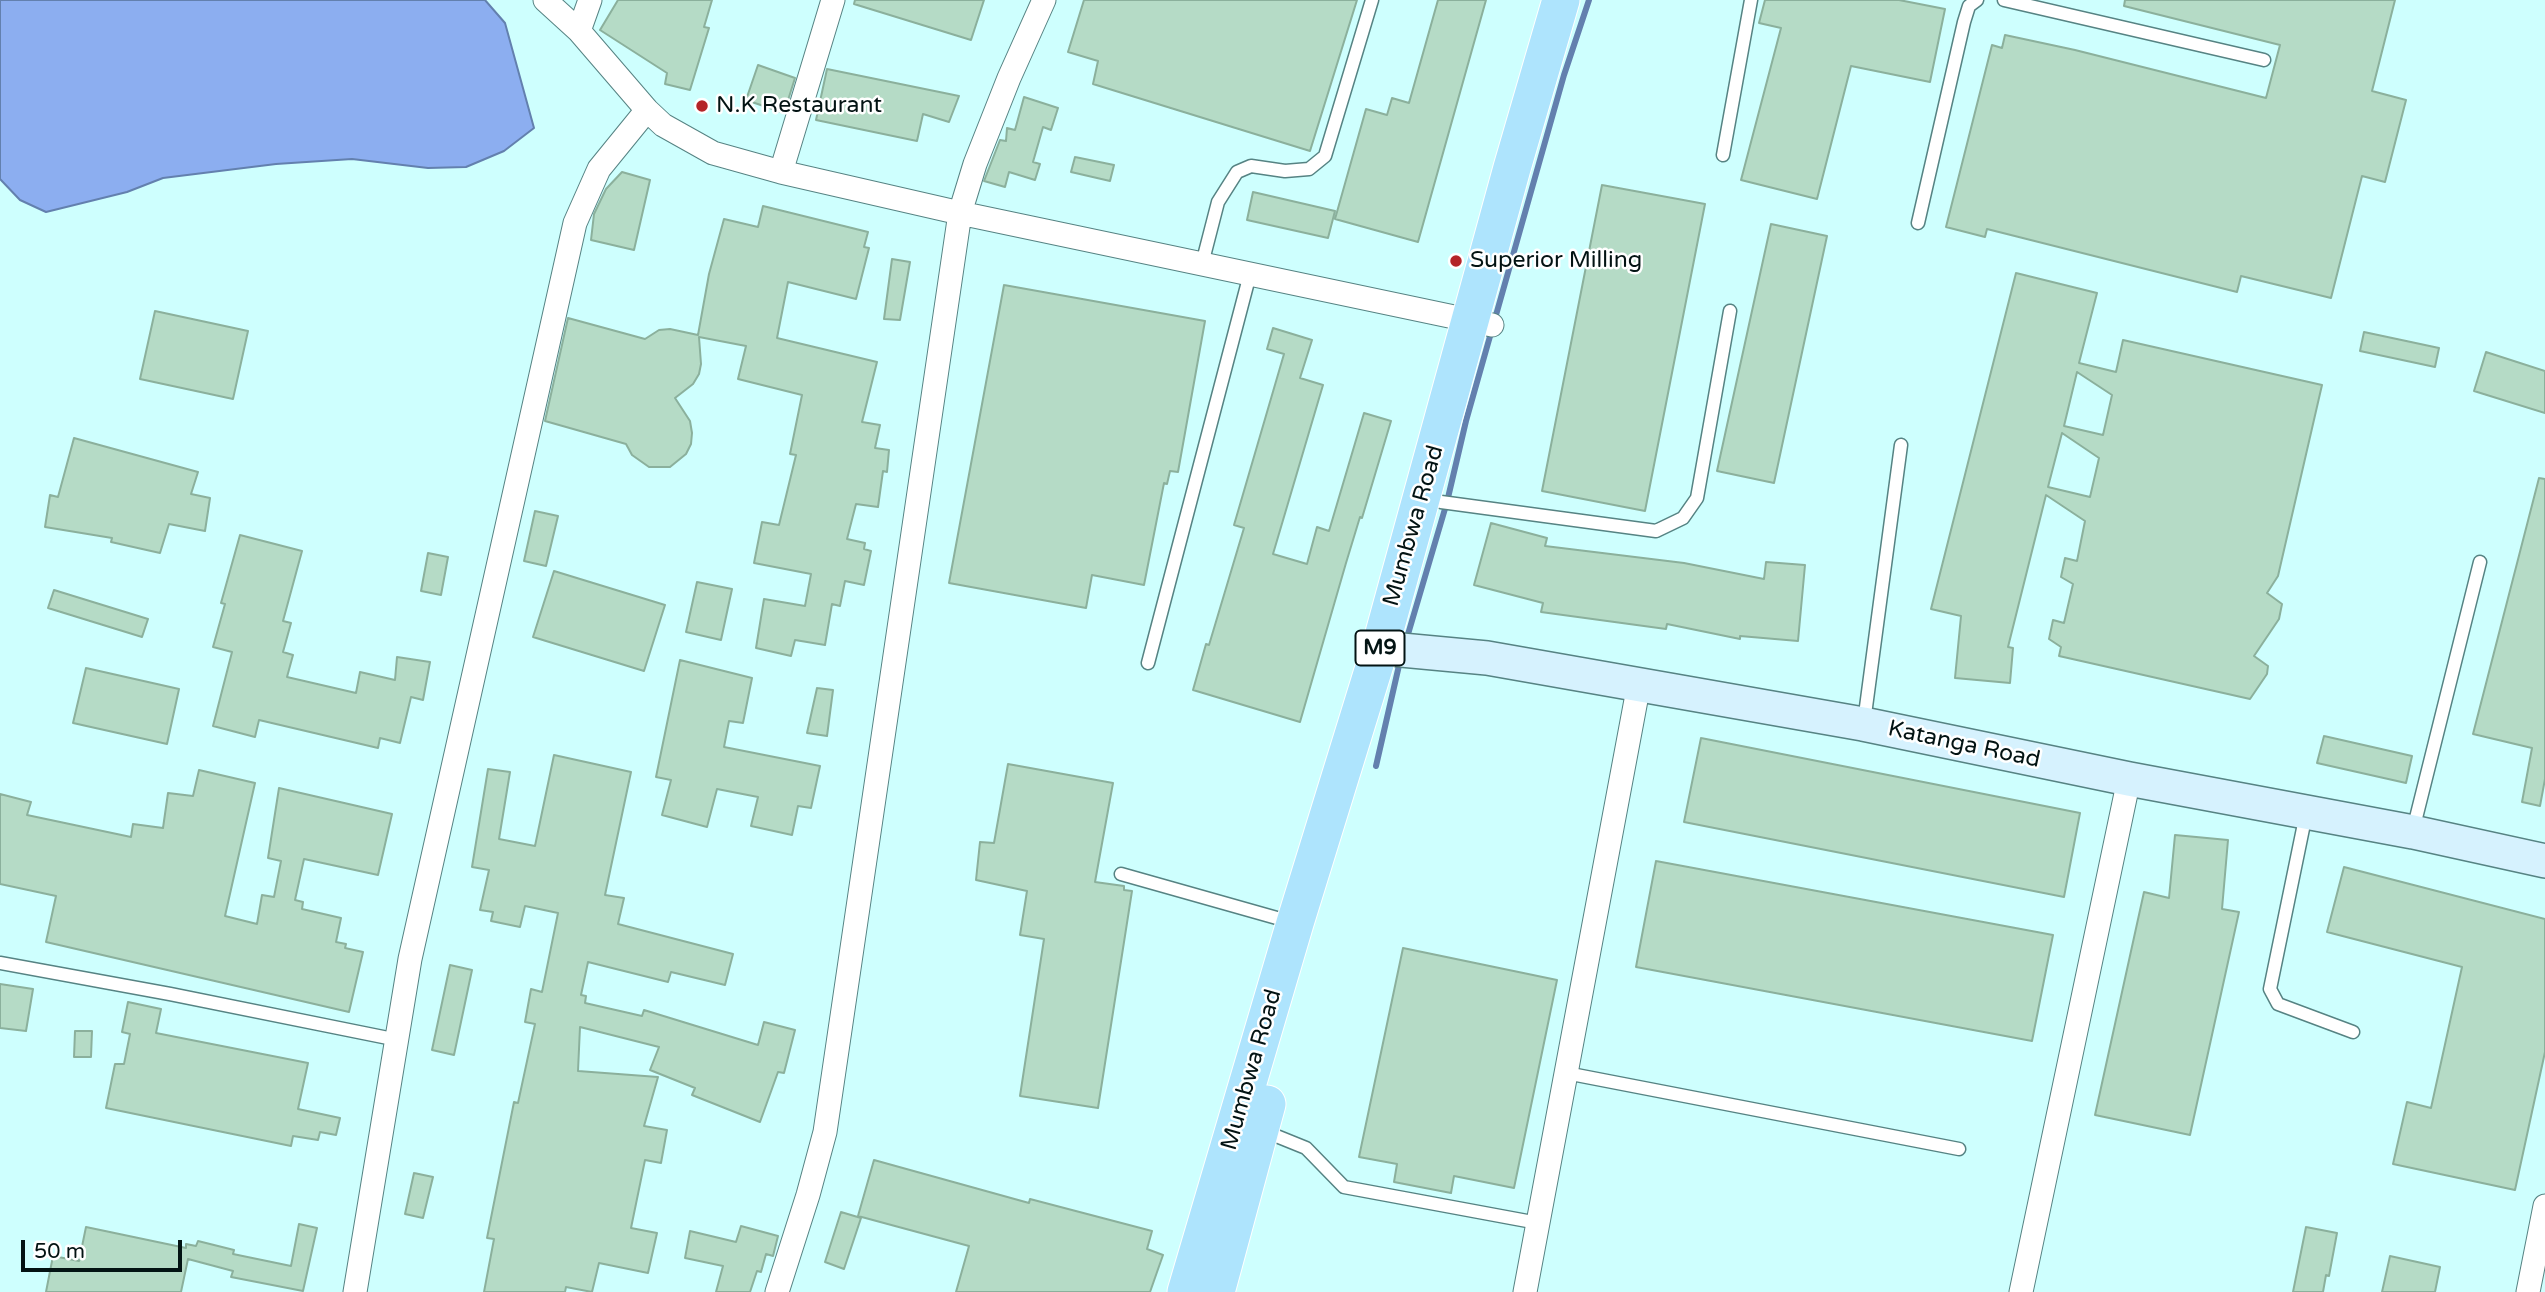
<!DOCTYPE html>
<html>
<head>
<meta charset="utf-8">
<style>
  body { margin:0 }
  #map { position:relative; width:2545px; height:1292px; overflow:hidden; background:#cefffe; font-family:"Varela Round",sans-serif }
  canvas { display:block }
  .scale { position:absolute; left:21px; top:1240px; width:161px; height:32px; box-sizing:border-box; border:4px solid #031313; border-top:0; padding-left:9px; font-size:21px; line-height:24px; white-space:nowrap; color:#031313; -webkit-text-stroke:5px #fff; paint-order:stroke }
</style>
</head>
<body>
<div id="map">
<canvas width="2545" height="1292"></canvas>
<div class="scale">50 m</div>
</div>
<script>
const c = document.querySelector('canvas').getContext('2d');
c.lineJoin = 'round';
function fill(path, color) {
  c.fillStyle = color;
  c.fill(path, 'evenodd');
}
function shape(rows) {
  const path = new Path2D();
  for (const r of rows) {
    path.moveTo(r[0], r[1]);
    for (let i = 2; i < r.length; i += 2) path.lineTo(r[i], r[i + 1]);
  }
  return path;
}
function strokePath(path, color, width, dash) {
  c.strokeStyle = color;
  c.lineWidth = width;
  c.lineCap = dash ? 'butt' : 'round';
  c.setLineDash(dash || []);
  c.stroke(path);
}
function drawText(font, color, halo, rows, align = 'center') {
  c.font = font + ' "Varela Round",sans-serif';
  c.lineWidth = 5;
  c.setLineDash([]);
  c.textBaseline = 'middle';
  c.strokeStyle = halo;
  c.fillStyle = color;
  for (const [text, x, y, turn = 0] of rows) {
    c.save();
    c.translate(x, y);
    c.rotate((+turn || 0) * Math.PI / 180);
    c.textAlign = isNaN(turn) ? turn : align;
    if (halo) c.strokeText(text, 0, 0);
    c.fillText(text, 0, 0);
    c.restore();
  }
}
const water = shape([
  [0,0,485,0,505,23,534,128,504,151,466,167,428,168,352,159,276,164,163,178,127,192,46,212,20,200,0,179,0,0]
]);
const stream = shape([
  [1406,641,1447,502,1466,421,1564,75,1589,0],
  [1376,766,1400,661]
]);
const building = shape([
  [618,0,712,0,704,27,709,28,690,90,665,84,667,73,600,30,618,0],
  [855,0,984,0,971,40,854,4,855,0],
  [1084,0,1357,0,1310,151,1093,84,1098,61,1068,52,1084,0],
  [1438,0,1486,0,1418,242,1335,219,1366,109,1387,115,1392,98,1409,103,1438,0],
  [1765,0,1899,0,1945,9,1930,82,1851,66,1817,199,1741,180,1781,28,1759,23,1765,0],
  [2125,0,2395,0,2372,91,2406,100,2385,182,2362,176,2331,298,2241,276,2237,292,1987,229,1985,237,1946,227,1992,45,2002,48,2005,35,2075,50,2266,98,2280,45,2124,6,2125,0],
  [758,65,795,78,784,113,746,100,758,65],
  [827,69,959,96,949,122,923,114,917,141,816,120,827,69],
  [1024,97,1058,108,1051,130,1043,127,1033,162,1040,164,1035,180,1009,172,1005,187,984,181,1000,140,1006,141,1007,128,1015,130,1024,97],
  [1075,157,1114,165,1110,181,1071,172,1075,157],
  [622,172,650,180,634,250,591,240,594,214,606,189,622,172],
  [1602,185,1705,204,1645,511,1542,491,1602,185],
  [1253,192,1335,211,1328,238,1247,220,1253,192],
  [763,206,868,232,864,247,869,248,856,299,788,282,777,338,877,362,862,422,880,425,875,448,889,450,887,472,883,471,878,507,856,504,847,539,865,543,864,549,871,551,864,585,845,581,840,606,832,604,825,645,795,640,791,656,756,648,764,599,805,606,811,574,754,563,762,522,779,525,796,455,790,454,802,395,738,379,746,346,699,337,701,364,699,374,693,384,675,398,690,421,692,433,691,444,686,454,670,467,649,467,632,455,626,444,545,421,568,318,645,339,659,330,670,329,698,335,709,274,724,219,758,227,763,206],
  [1771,224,1827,236,1774,483,1717,471,1771,224],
  [892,259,910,262,900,320,884,319,892,259],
  [2016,273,2097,293,2079,363,2116,372,2123,340,2322,385,2278,576,2267,593,2282,604,2279,619,2254,656,2268,666,2267,674,2250,699,2059,656,2061,647,2049,639,2053,620,2064,623,2073,584,2061,577,2065,558,2077,561,2085,521,2046,495,2008,647,2013,648,2010,683,1955,678,1961,616,1931,609,2016,273],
  [2077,372,2112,395,2103,435,2064,426,2077,372],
  [2062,433,2099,458,2090,497,2048,487,2062,433],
  [1004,285,1205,321,1178,472,1170,471,1167,484,1164,483,1144,585,1092,575,1086,608,949,583,1004,285],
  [155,311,248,331,233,399,140,379,155,311],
  [1273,328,1312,340,1300,378,1323,385,1273,554,1307,564,1317,527,1329,531,1364,413,1391,421,1362,518,1360,517,1346,563,1300,722,1193,690,1206,644,1209,645,1244,528,1234,525,1284,354,1267,349,1273,328],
  [2364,332,2439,348,2435,367,2360,351,2364,332],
  [2486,352,2545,371,2545,413,2474,391,2486,352],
  [74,438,198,472,191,494,210,498,205,531,169,524,160,553,111,542,112,538,45,527,50,495,58,497,74,438],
  [2539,478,2545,479,2545,779,2540,806,2522,802,2532,748,2473,734,2539,478],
  [535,511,558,516,546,566,524,561,535,511],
  [1491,523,1547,538,1545,546,1684,563,1764,579,1766,562,1805,565,1798,641,1740,636,1740,639,1667,624,1666,629,1541,612,1543,603,1474,585,1491,523],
  [240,535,302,551,283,621,291,623,283,652,293,655,287,677,356,693,360,672,395,680,397,657,430,662,423,700,411,697,400,743,380,738,378,748,259,720,255,737,213,726,232,652,213,647,225,604,221,603,240,535],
  [428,553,448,557,441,595,421,591,428,553],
  [554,571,665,605,644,671,533,637,554,571],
  [697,582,732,589,721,640,686,632,697,582],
  [54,590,148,619,142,637,48,608,54,590],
  [680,660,752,678,743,723,729,721,724,747,820,766,811,808,798,806,792,835,751,826,758,797,717,789,707,827,662,815,671,780,656,777,680,660],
  [86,668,179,689,167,744,73,723,86,668],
  [817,688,833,690,827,736,807,733,817,688],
  [2324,736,2412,756,2406,783,2317,763,2324,736],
  [1701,738,2080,813,2064,897,1684,822,1701,738],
  [554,755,631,772,605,895,624,898,618,924,733,954,725,985,671,972,668,982,588,962,581,995,586,996,585,1003,642,1016,644,1010,758,1045,764,1022,795,1030,784,1073,778,1072,760,1122,692,1095,695,1088,650,1070,659,1047,580,1027,578,1071,658,1077,644,1126,667,1130,661,1163,645,1160,631,1228,657,1233,648,1273,599,1263,592,1292,566,1287,565,1292,484,1292,494,1239,487,1238,514,1102,518,1103,535,1024,525,1022,531,989,542,992,558,913,525,906,520,927,491,921,493,912,480,910,489,870,472,867,488,769,510,772,499,839,535,846,554,755],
  [1008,764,1113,783,1095,882,1124,886,1124,890,1132,891,1098,1108,1020,1096,1044,939,1020,935,1027,891,976,880,980,842,994,843,1008,764],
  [199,770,255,783,225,916,257,924,262,895,274,897,281,861,268,858,279,788,392,814,378,875,304,859,295,900,303,902,302,909,341,918,336,942,346,944,345,948,363,952,349,1012,46,942,56,896,0,884,0,794,31,802,27,815,131,837,133,824,163,828,168,793,193,796,199,770],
  [2175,835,2228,840,2222,909,2239,912,2190,1135,2095,1115,2144,892,2169,898,2175,835],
  [1656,861,2053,935,2032,1041,1636,967,1656,861],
  [2344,867,2545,919,2545,1052,2515,1190,2393,1164,2407,1102,2431,1108,2462,967,2327,932,2344,867],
  [1403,948,1557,980,1514,1188,1454,1176,1451,1193,1394,1182,1397,1164,1359,1157,1403,948],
  [450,965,472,970,454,1055,432,1050,450,965],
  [0,984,33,989,26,1031,0,1028,0,984],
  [128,1002,161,1009,156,1033,308,1063,298,1109,340,1118,336,1135,320,1132,318,1140,293,1136,291,1146,106,1108,115,1064,124,1064,130,1034,122,1032,128,1002],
  [75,1031,92,1031,91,1057,74,1057,75,1031],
  [874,1160,1029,1203,1030,1199,1152,1231,1147,1249,1163,1255,1150,1292,956,1292,969,1246,858,1216,874,1160],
  [414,1173,433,1177,423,1218,405,1214,414,1173],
  [841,1212,861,1218,844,1269,825,1262,841,1212],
  [299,1224,317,1228,303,1291,231,1277,233,1271,188,1259,181,1292,46,1292,53,1256,79,1261,86,1227,186,1248,186,1244,196,1246,198,1241,234,1250,233,1254,291,1266,299,1224],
  [741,1226,778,1236,773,1256,766,1254,761,1272,757,1271,750,1292,716,1292,723,1266,685,1258,690,1231,736,1242,741,1226],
  [2306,1227,2337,1233,2329,1276,2326,1275,2323,1292,2293,1292,2306,1227],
  [2390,1256,2440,1267,2435,1292,2382,1292,2390,1256]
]);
const lane = shape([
  [2004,0,2264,60],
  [1723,155,1751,0],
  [1918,223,1964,22,1969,6,1977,0],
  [1202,264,1218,202,1237,172,1251,166,1285,171,1309,169,1325,156,1372,0],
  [1441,502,1656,531,1683,518,1697,498,1730,311],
  [1148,663,1250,274],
  [1864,722,1901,445],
  [2306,814,2270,989,2278,1004,2353,1032],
  [2413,830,2480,562],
  [1121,874,1291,922],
  [0,963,170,994,398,1040],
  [1566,1073,1959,1149],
  [1264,1131,1306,1148,1344,1187,1538,1223]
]);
const street = shape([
  [545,0,579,31,647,110,663,125,713,153,781,172,960,213,1492,325],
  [579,31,590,0],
  [781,172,833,0],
  [355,1292,410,959,575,223,599,169,647,110],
  [777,1292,808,1195,825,1132,960,213,975,164,1009,78,1044,0],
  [1525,1292,1639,684],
  [2021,1292,2129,779],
  [2528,1292,2545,1206]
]);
const secondary = shape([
  [1380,648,1487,658,1863,724,2129,779,2413,832,2545,861]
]);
const primary = shape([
  [1186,1292,1295,923,1380,648,1512,168,1561,0],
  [1216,1292,1267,1104]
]);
const markers = [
  [702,106,7,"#b42428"],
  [1456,261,7,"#b42428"]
];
const shields = [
  [1380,648,49]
];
const shieldNames = [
  ["M9",1380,648]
];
const poiNames = [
  ["N.K Restaurant",716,106],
  ["Superior Milling",1470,261]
];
const streetNames = [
  ["Mumbwa Road",1414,526,-74],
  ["Katanga Road",1964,745,12],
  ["Mumbwa Road",1252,1070,-74]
];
fill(water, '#8caef0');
strokePath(water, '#6380ae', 2);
strokePath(stream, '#6380ae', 6);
fill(building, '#b5dbc6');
strokePath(building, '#8bb09c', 2);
strokePath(lane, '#568383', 15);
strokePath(street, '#568383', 25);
strokePath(secondary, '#568383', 36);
strokePath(primary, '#fff', 39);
strokePath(lane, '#fff', 12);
strokePath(street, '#fff', 23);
strokePath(secondary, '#d6f2fe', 33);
strokePath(primary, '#aee4fd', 37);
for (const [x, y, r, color] of markers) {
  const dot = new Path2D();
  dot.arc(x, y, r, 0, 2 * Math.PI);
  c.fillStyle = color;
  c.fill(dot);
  strokePath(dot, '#fff', 2.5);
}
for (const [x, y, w] of shields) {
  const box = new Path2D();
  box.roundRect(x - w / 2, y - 17.5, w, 35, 5);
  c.fillStyle = '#fff';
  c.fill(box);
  strokePath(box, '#031313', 2);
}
drawText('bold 21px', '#031313', null, shieldNames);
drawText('23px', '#031313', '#fff', poiNames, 'left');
drawText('23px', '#031313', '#fff', streetNames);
</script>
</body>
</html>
